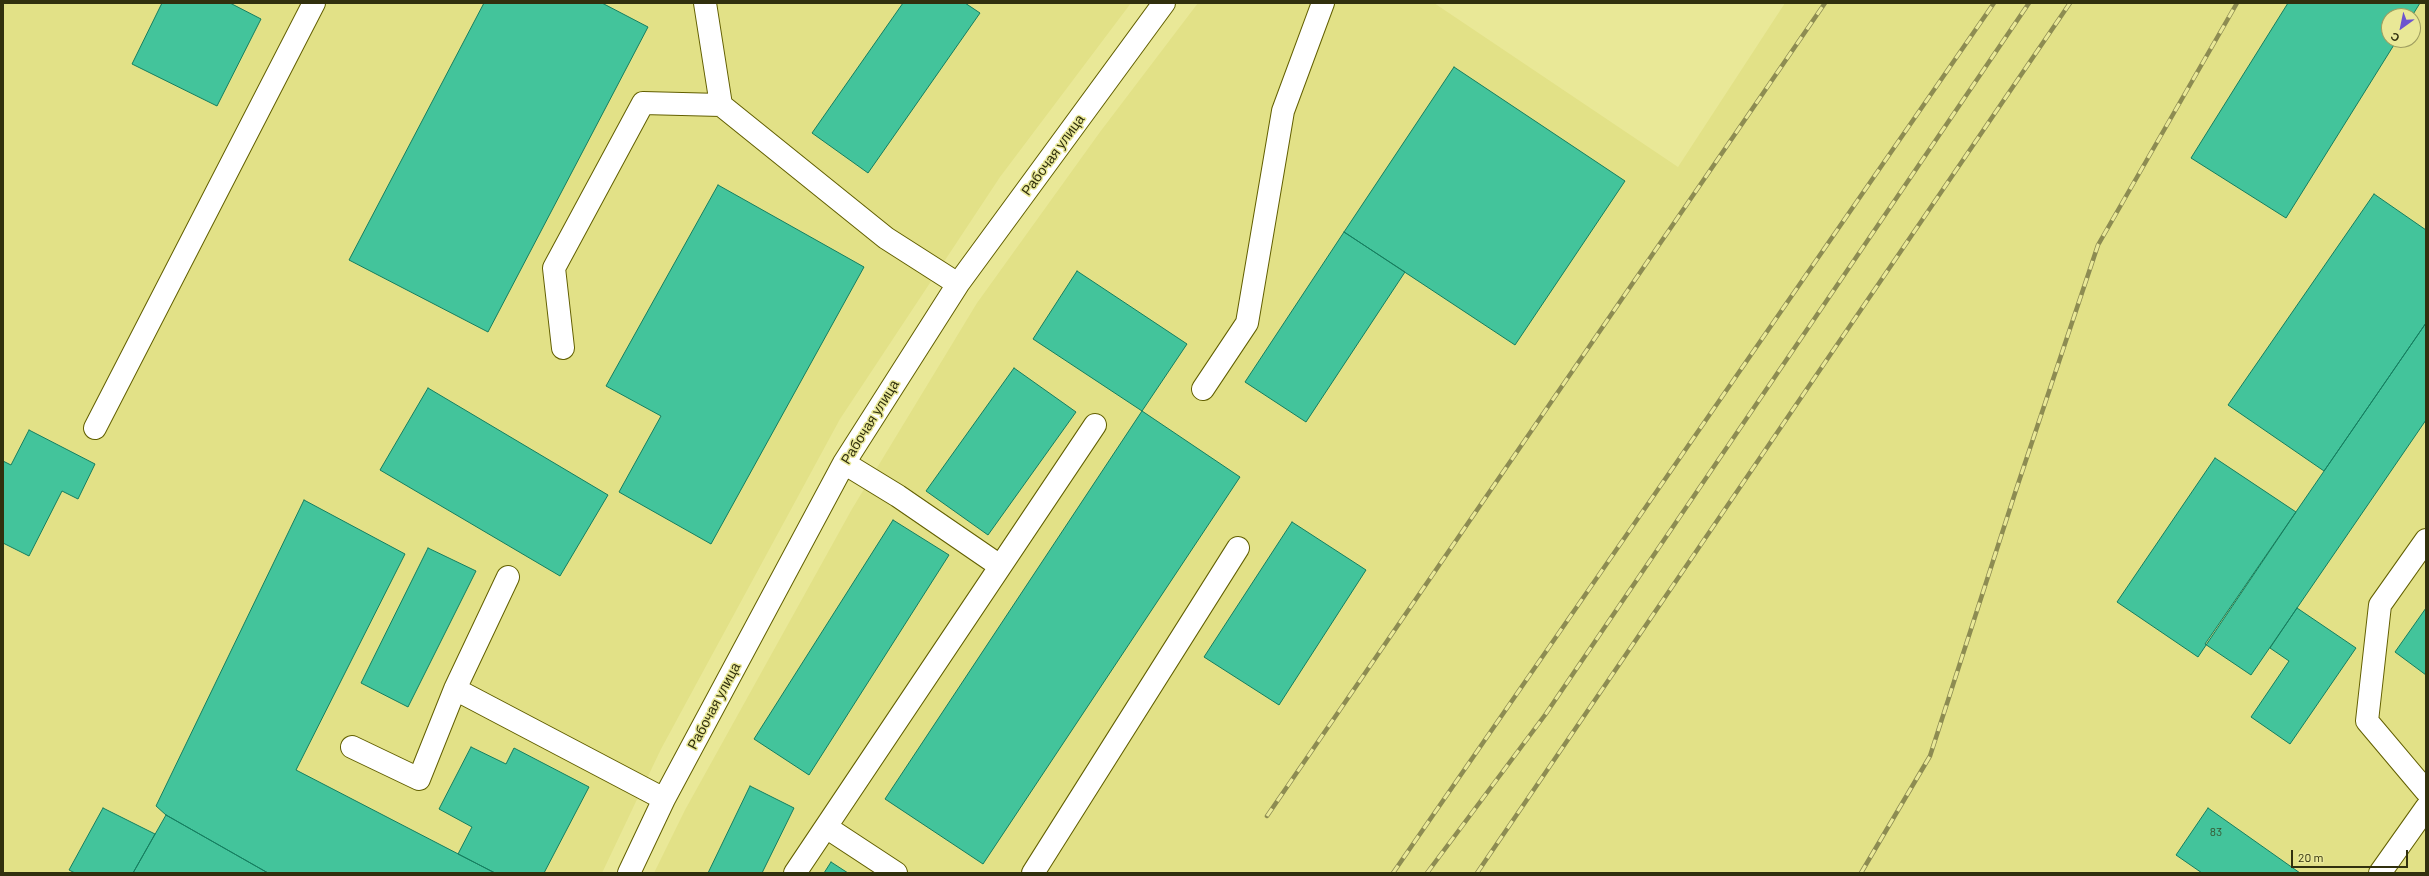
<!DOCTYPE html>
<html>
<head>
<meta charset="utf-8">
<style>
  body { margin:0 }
  #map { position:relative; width:2429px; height:876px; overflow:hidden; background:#e9e897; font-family:Barlow,sans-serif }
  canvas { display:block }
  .frame { position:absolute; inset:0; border:4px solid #31300e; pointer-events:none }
  .north { position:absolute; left:2381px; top:8px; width:40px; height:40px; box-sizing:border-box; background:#e9e897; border:1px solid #9f9e60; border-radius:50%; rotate:213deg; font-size:11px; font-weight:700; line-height:16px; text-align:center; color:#31300e }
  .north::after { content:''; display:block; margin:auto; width:14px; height:18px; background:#6d55cf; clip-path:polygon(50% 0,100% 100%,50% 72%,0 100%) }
  .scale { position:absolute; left:2291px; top:850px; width:117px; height:18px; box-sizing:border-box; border:2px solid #31300e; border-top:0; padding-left:5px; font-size:12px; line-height:14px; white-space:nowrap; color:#31300e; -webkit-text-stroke:3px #e9e897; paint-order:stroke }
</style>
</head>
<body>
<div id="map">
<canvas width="2429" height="876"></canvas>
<div class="frame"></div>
<div class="north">С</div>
<div class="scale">20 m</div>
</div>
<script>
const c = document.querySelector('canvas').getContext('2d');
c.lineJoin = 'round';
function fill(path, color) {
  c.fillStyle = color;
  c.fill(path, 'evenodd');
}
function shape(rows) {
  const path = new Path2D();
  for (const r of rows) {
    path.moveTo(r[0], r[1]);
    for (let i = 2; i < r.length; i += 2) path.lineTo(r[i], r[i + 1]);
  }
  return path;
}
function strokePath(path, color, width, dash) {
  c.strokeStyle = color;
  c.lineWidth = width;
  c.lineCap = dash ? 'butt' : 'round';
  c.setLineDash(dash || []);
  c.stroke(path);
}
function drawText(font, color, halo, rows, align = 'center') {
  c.font = font + ' Barlow,sans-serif';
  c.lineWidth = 3;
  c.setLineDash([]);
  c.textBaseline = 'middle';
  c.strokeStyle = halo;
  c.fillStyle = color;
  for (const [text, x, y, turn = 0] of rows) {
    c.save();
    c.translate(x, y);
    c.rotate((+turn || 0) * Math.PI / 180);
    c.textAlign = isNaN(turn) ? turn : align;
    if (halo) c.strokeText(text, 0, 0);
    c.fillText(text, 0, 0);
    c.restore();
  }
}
const built = shape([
  [3,3,1131,3,1000,177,840,419,661,749,602,873,3,873],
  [1198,3,1434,3,1678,167,1785,3,2426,3,2426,873,654,873,685,810,852,509,977,303,1100,132],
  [2389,16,2413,16,2413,40,2389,40]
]);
const building = shape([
  [162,3,230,3,261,19,217,106,132,64,162,3],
  [484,3,602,3,648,27,488,332,349,260,484,3],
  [903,3,965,3,980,13,868,173,812,133,903,3],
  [2288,3,2420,3,2412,16,2389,16,2389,40,2397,40,2286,218,2191,158,2288,3],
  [1454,67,1625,181,1515,345,1344,232,1454,67],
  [718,185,864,267,711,544,619,492,661,416,606,386,718,185],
  [2374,194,2426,230,2426,323,2324,471,2228,405,2374,194],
  [1344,232,1405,272,1306,422,1245,382,1344,232],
  [1077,271,1187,344,1142,411,1033,339,1077,271],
  [2426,323,2426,420,2251,675,2205,644,2426,323],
  [1014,368,1076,412,988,535,926,491,1014,368],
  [428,388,608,495,560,576,380,470,428,388],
  [1142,411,1240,477,983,864,885,799,1142,411],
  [29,430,95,464,78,499,62,491,29,556,3,543,3,461,11,465,29,430],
  [2215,458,2296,512,2198,657,2117,602,2215,458],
  [304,500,405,554,296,770,495,873,268,873,166,815,156,806,304,500],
  [893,520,949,555,809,775,754,739,893,520],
  [1292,522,1366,570,1279,705,1204,657,1292,522],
  [428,548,476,571,408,707,361,683,428,548],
  [2297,608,2356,648,2290,744,2251,717,2289,661,2270,648,2297,608],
  [2426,608,2426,675,2395,652,2426,608],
  [471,747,506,764,514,748,589,787,544,873,495,873,458,854,472,827,439,809,471,747],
  [750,786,794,808,762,873,708,873,750,786],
  [103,808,155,834,133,873,75,873,69,870,103,808],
  [2208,808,2300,873,2202,873,2176,855,2208,808],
  [166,815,268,873,133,873,166,815],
  [831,862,848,873,824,873,831,862]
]);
const minor = shape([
  [705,3,721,105,886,238,958,284],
  [563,348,554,268,643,103,721,105],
  [1203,389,1247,323,1283,111,1323,3],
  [95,428,314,3],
  [844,463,898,496,1000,566],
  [2426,540,2380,605,2367,721,2426,791],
  [455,689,664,799],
  [352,747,419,779,455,689,508,577],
  [826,827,896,873],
  [629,873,664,799,844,463,958,284,1164,3],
  [795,873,1095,425],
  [1033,873,1238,548],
  [2380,873,2426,808]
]);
const rail = shape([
  [1267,816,1825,3],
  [1393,873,1994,3],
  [1427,873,1545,715,2029,3],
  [1477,873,2070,3],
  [1861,873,1930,756,2016,490,2098,245,2237,3]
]);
const numberNames = [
  ["83",2216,832]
];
const streetNames = [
  ["Рабочая улица",1053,155,-54],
  ["Рабочая улица",870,422,-58],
  ["Рабочая улица",714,706,-62]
];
fill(built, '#e2e187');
fill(building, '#43c49b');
strokePath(building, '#157f60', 1);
strokePath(minor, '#625f00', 24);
strokePath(minor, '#fff', 22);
strokePath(rail, '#8d8c52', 4.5);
strokePath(rail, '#e9e897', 3, [9]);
drawText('12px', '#365531', null, numberNames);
drawText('14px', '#31300e', '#e9e897', streetNames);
</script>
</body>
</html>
